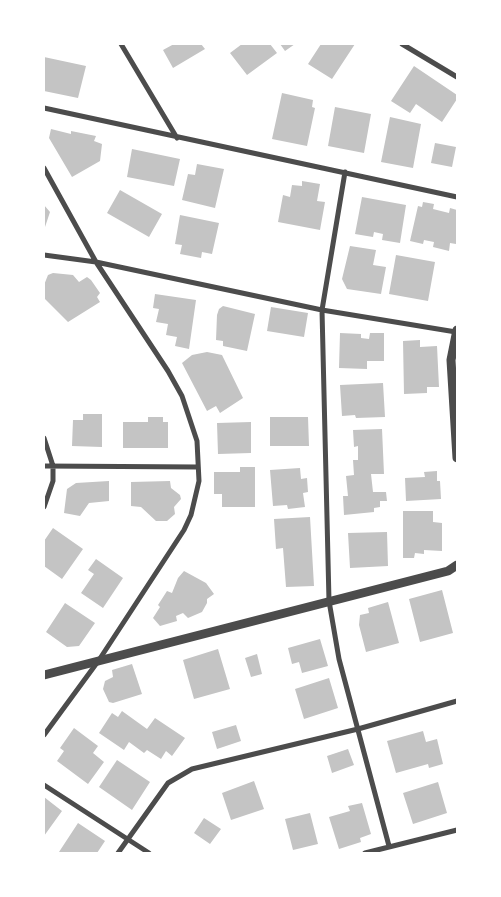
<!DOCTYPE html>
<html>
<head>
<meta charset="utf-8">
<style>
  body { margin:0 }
  #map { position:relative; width:501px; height:897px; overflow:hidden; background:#fff; font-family:"Fira Sans",sans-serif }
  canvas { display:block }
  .frame { position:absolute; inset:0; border:45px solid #fff; pointer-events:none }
</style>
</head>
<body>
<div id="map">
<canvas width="501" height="897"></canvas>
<div class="frame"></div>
</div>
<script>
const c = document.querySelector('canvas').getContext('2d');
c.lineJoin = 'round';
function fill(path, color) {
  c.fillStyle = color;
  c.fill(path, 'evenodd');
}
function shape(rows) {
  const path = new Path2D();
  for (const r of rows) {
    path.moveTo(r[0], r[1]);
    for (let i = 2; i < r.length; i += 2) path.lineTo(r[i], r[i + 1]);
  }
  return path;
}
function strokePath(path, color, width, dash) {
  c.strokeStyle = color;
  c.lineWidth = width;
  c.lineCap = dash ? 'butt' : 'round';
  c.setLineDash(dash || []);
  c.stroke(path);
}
const building = shape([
  [174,44,201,44,205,49,173,68,163,50],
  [242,44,270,44,277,53,247,75,230,53],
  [280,44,295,44,285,51],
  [321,44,355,44,332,79,308,64],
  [44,57,86,66,78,98,44,91],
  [414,66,457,95,457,99,442,122,416,104,410,113,391,101],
  [282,93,313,100,312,107,315,108,307,146,272,139],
  [335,107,371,114,364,153,328,146],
  [390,117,421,124,413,168,381,162],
  [51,129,71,134,71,131,96,136,94,141,102,144,100,161,72,177,49,138],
  [435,143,456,147,452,167,431,163],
  [132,149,180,159,174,186,127,177],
  [197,164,224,169,215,208,182,200,188,174,195,175],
  [302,181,320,184,317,201,325,202,320,230,278,222,283,195,290,197,292,185,302,186],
  [120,190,162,214,149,237,107,213],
  [362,197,406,205,400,243,382,240,383,234,374,232,373,237,355,234],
  [423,202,434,204,433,209,449,213,450,208,457,210,457,239,456,244,450,243,449,251,433,247,434,242,424,240,423,244,410,241,418,206,422,207],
  [44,205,50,212,44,230],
  [180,215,219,223,212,254,202,252,201,258,180,254,182,245,175,244],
  [350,246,376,250,373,265,386,267,381,294,347,289,342,279],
  [396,255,435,262,428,301,389,294],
  [53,273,73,275,79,282,87,277,91,280,100,293,97,297,100,302,68,322,45,299,44,285,48,275],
  [155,294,196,300,189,349,175,346,177,337,166,335,168,324,156,322,159,309,153,308],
  [223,306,255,314,247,351,223,346,223,341,216,340,217,315,219,309],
  [271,307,308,313,304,337,267,331],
  [340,333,361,334,361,338,369,339,370,333,384,333,384,361,367,361,367,369,339,368],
  [420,340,420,347,437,346,439,387,427,387,427,393,404,394,403,341],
  [207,352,222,355,243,398,220,413,216,406,207,411,182,363,192,355],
  [383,383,385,417,356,418,355,415,342,416,340,385],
  [83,414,102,414,102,447,72,446,73,420,83,420],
  [148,417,163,417,163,422,168,422,168,448,123,448,123,422,148,422],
  [270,417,308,417,309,446,270,446],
  [251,422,251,453,218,454,217,423],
  [382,429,384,474,371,474,373,492,386,492,387,501,380,501,380,507,374,508,374,512,344,515,343,496,348,496,346,476,354,475,353,460,358,460,358,446,354,447,353,430],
  [240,467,255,467,255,507,222,507,222,494,214,494,214,472,240,472],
  [300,468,301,479,307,478,308,492,303,493,305,507,288,509,287,505,273,506,270,470],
  [437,471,437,481,440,481,441,499,406,501,405,478,425,477,424,472],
  [109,481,109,501,89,503,80,516,64,513,67,489,76,483],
  [170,481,171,488,180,495,181,499,174,507,175,514,167,521,156,521,141,507,131,506,131,482],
  [403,511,433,511,433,522,442,523,442,551,424,550,424,554,415,553,414,558,403,558],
  [310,517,314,586,286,587,283,548,276,549,274,519],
  [53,528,83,549,62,579,44,566,44,541],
  [387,532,388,566,350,568,348,533],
  [96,559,123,578,103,608,81,593,94,574,88,570],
  [184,571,206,583,214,594,207,599,207,603,202,612,188,618,183,613,176,616,177,621,160,626,153,618,160,607,158,605,167,591,172,593,178,578],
  [442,590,453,633,420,642,409,599],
  [388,602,399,643,366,652,359,625,360,615,369,613,368,608],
  [65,603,95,623,79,646,67,647,46,632],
  [320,639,328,666,302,673,299,662,292,664,288,648],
  [218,649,230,689,194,699,183,660],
  [257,654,262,674,251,677,245,658],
  [132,664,142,694,113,703,109,702,103,689,105,681,113,677,112,670],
  [329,678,338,708,304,719,295,689],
  [122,711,147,729,155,718,185,738,172,756,166,751,161,759,147,750,144,753,129,742,124,750,99,733,112,713,118,717],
  [236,725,241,741,217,749,212,732],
  [74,728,98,746,93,753,104,762,88,784,57,761,64,751,60,748],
  [423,731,426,742,437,739,443,764,429,768,428,764,396,773,387,741],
  [348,749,354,765,332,773,327,756],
  [117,760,150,782,132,810,99,787],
  [254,781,264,809,231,820,222,793],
  [438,782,447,813,413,824,403,793],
  [44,797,62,811,44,836],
  [362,803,371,834,360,838,361,842,339,849,329,817,350,811,348,806],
  [310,813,318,844,293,850,285,819],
  [204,818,221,829,210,844,194,833],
  [78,823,105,841,97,853,59,852]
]);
const minor = shape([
  [121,44,177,138],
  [402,44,457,77],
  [44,108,457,197],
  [44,168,96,262,168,371,182,396,197,441,199,481,191,515,184,530,99,660,44,735],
  [345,172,322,310,329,601,339,659,389,846],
  [44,255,96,262,322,310,456,332],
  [44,438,53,466,53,481,44,507],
  [44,466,198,467],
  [44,785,149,853],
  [118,853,168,783,192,769,358,729,457,701],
  [365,853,457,830]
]);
const tertiary = shape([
  [457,330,451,360,457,458],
  [44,675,448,571,457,565]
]);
fill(building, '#c4c4c4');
strokePath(minor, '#4c4c4c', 5);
strokePath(tertiary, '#4c4c4c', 9);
</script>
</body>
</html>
